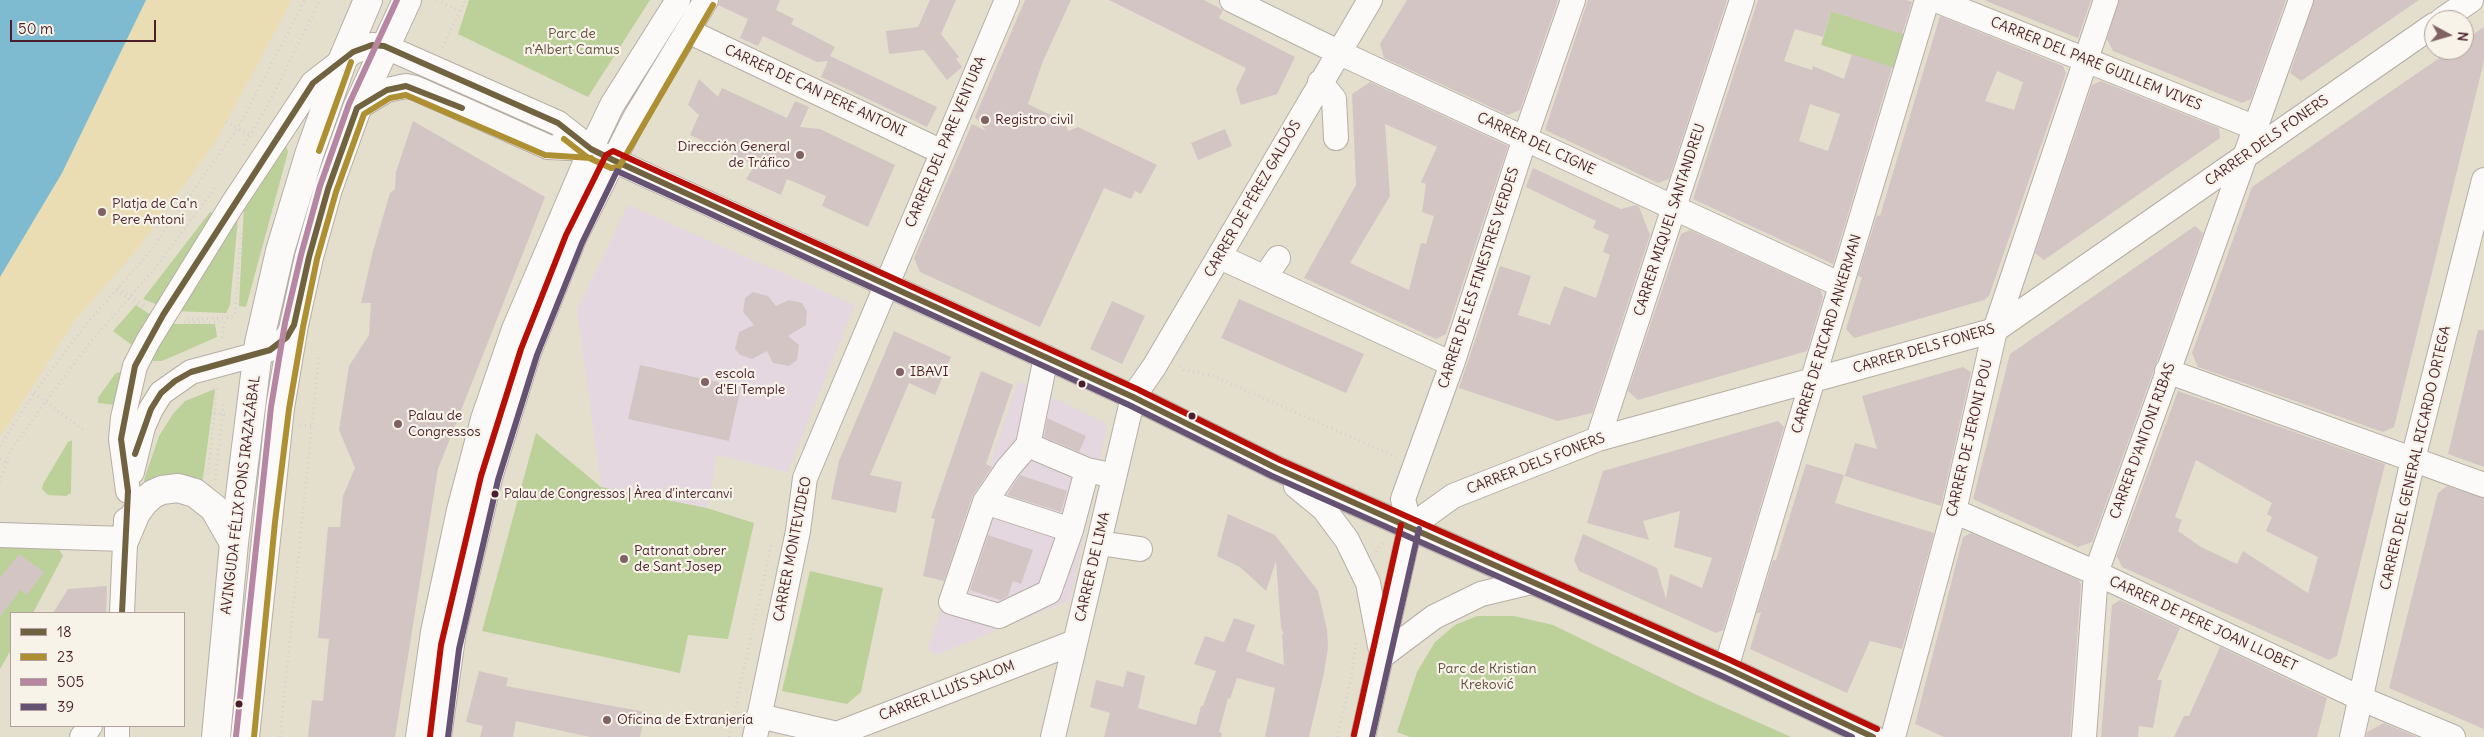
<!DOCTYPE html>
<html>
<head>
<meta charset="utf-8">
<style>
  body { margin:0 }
  #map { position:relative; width:2484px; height:737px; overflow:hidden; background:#e4decd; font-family:Delius,sans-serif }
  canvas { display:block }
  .legend { position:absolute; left:10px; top:612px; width:175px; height:115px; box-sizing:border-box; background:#f7f3e8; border:1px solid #b29e9c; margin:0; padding:6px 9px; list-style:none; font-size:15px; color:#4a1f2b }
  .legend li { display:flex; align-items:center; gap:10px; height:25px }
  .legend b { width:25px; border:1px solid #b29e9c }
  .north { position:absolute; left:2424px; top:10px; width:50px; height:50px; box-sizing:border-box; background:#f7f3e8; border:1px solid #b29e9c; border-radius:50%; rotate:96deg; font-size:14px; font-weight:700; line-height:20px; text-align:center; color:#4a1f2b }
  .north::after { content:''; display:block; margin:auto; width:18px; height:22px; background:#806264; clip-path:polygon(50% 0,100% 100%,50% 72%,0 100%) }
  .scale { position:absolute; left:10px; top:20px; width:146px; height:22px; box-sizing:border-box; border:2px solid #4a1f2b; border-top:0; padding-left:6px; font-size:15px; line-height:18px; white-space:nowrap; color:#4a1f2b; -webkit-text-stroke:4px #f7f3e8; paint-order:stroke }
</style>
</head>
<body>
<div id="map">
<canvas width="2484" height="737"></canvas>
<ul class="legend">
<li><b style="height:6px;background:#716240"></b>18</li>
<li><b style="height:6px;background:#ae9033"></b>23</li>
<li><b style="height:6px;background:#b786a2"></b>505</li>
<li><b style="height:6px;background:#665273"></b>39</li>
</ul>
<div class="north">N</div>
<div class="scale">50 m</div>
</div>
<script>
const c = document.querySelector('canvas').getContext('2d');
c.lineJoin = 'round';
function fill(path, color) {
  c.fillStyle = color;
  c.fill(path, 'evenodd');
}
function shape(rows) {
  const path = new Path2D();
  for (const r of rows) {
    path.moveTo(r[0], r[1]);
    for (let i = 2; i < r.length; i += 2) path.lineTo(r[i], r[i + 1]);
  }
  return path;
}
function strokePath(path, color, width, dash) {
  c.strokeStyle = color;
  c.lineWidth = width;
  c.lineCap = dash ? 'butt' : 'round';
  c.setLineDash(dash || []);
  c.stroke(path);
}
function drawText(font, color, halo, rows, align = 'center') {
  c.font = font + ' Delius,sans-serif';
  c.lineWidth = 4.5;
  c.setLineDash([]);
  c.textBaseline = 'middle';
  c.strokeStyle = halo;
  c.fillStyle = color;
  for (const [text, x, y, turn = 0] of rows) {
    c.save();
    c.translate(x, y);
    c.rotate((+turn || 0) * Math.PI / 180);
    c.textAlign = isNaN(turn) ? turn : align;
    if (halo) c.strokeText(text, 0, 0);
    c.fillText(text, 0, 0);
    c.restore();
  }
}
const built = shape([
  [628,205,855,305,788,472,717,455,707,508,601,487,577,309],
  [1018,381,1104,422,1107,426,1070,600,936,655,928,648]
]);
const green = shape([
  [469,0,650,0,588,97,458,34],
  [1831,11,1904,34,1894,68,1821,45],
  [286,146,288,152,246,307,239,306,244,205,281,148],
  [210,212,216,215,158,305,143,299],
  [238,218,230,305,226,313,173,311],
  [136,305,151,315,133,346,113,331],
  [166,324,215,324,217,337,162,361,152,361,149,353],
  [119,372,126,374,116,405,98,403,98,398,115,374],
  [215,389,202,485,147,486,144,480,159,436,173,414,185,401],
  [536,433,601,487,707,508,754,523,728,639,688,635,680,673,482,631],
  [72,440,71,493,66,496,48,495,42,489,43,484,68,442],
  [0,527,47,529,63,556,33,613,11,613,11,650,0,669],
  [810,571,883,588,861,692,847,704,782,691],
  [1477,616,1514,616,1553,625,1701,697,1791,737,1410,737,1397,732,1417,672,1435,642,1455,625]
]);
const sand = shape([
  [146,0,292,0,216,141,136,251,75,320,0,437,0,277,62,173]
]);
const water = shape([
  [0,0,146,0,62,173,0,277]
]);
const building = shape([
  [720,0,780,0,776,10,794,19,791,24,835,47,830,56,937,107,927,127,821,77,828,61,817,62,763,36,758,46,740,38,748,19,718,5],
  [930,0,956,0,941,34,959,57,956,59,962,67,947,80,924,50,889,54,886,31,918,27],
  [1025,0,1071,0,1043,61,1028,104,1065,122,1068,131,1078,127,1157,165,1141,194,1135,191,1131,199,1104,188,1040,327,920,272,914,258,972,124,986,131,975,117],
  [1109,0,1204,0,1223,10,1219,18,1295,57,1277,94,1241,105,1236,89,1246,68],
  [1407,0,1558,0,1520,110,1508,115,1384,58,1380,44],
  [1588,0,1727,0,1669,179,1658,183,1545,130],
  [1758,0,1906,0,1912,2,1902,34,1831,11,1823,37,1795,29,1784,61,1812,70,1813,66,1844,79,1852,54,1892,67,1833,264,1693,199],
  [1810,104,1840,114,1828,151,1799,141],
  [2091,0,2078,38,1986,1,1986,0],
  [2119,0,2286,0,2251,99,2242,103,2113,51,2107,39],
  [2314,0,2419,0,2301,81,2290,73],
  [1940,16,2063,66,2066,73,1989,296,1984,300,1854,338,1846,329,1862,277,1858,276,1877,215,1880,216],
  [1997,71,2023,82,2014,110,1985,101],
  [2484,27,2484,61,2394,427,2383,432,2198,367,2192,353,2252,187,2451,50,2464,50,2464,41],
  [699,79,718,97,722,88,787,118,795,101,809,107,800,127,820,129,895,165,868,227,822,206,826,196,787,179,781,195,746,179,755,165,690,135,699,115,688,105],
  [2101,81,2219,128,2220,138,2044,260,2035,253,2092,85],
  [1370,82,1508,146,1446,334,1436,339,1304,278,1356,185,1352,94],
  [1385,124,1437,147,1421,182,1426,184,1422,212,1434,216,1426,244,1421,243,1409,290,1350,263,1390,196],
  [413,121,545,197,438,469,395,737,308,737,312,700,323,701,329,639,318,638,328,527,340,527,343,496,355,468,339,430,349,366,369,335,371,303,361,303,373,251,390,193,395,189,396,172],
  [1225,129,1232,146,1198,160,1191,143],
  [1533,168,1621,209,1636,205,1639,207,1650,235,1592,413,1558,421,1459,388,1500,266,1531,276,1518,315,1550,325,1564,286,1596,298,1610,255,1603,252,1609,235,1593,228,1596,221,1526,187],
  [2195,226,2203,233,2092,542,2078,547,1973,499,2010,354],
  [1690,230,1820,290,1823,297,1807,351,1638,400,1628,391,1681,234],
  [753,292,768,296,776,306,789,300,802,303,807,312,806,325,788,336,799,345,797,360,789,366,773,363,767,351,752,359,740,355,735,349,739,332,754,325,743,312,745,298],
  [1239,299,1364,354,1346,393,1221,338],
  [1112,301,1145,316,1122,364,1090,349],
  [2478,330,2484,330,2484,467,2448,454],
  [894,331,951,357,935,395,909,383,870,475,902,482,896,513,831,499,839,461],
  [640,365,741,387,729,441,628,419],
  [1963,367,1971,372,1941,506,1845,476,1855,443,1877,449,1862,396],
  [981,371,1013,385,986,464,992,467,972,497,944,581,923,576,935,519,931,518],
  [2178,391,2385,464,2337,656,2329,660,2122,567,2117,556],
  [2196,460,2272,503,2267,514,2272,517,2266,531,2318,557,2308,593,2243,551,2237,564,2201,547,2178,531,2182,520,2175,517],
  [1047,418,1086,436,1079,452,1044,437],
  [1778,421,1784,427,1723,630,1716,633,1579,571,1574,560,1583,534,1657,568,1666,599,1670,574,1702,588,1712,558,1674,547,1680,511,1643,521,1649,540,1587,523,1603,471],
  [1806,464,1844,475,1835,503,1934,533,1902,649,1870,641,1847,693,1750,649,1761,612,1756,614,1773,560,1776,560],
  [1020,475,1067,491,1061,512,1007,495],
  [2447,486,2484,498,2484,729,2389,688,2438,493],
  [1228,514,1275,535,1318,591,1327,630,1328,647,1324,673,1309,737,1265,737,1275,688,1237,678,1230,699,1228,698,1219,732,1222,733,1221,737,1104,737,1110,713,1090,707,1096,680,1123,687,1127,671,1145,676,1138,708,1196,725,1201,706,1203,706,1216,671,1194,664,1205,636,1224,642,1234,618,1255,625,1246,651,1284,665,1282,634,1284,635,1281,627,1276,561,1266,591,1240,567,1217,556],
  [1971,533,2079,580,2081,585,2070,737,1944,737,1915,724,1963,537],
  [988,535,1033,550,1021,584,1013,581,1008,596,1000,600,970,590],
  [19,554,44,572,27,595,20,590,0,617,0,578],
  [107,586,106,613,53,613,68,589],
  [2120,600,2180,628,2157,680,2162,680,2153,728,2139,726,2138,737,2101,737,2112,605],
  [2220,647,2327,698,2317,737,2174,737,2184,716,2189,716],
  [479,671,508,678,506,686,645,712,640,737,590,737,516,721,513,737,480,737,483,726,466,722],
  [2384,723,2417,737,2366,737,2367,732]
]);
const path = shape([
  [437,0,460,11,442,48],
  [460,11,466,0],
  [226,122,250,135],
  [244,145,269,103,320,0],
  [118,288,146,306],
  [116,291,144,308],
  [187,319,228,318,235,315,241,233],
  [184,322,224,322,222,342],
  [1180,366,1184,370,1214,376,1396,457],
  [34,393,85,431],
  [214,413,227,415],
  [300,425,312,426],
  [0,446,34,393,84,327,148,254,238,128,305,0],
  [0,459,7,463],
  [208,474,217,386],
  [215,480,224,401],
  [0,482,11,450,46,401,89,344,157,266,217,185],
  [1376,552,1384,541],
  [280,737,319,356],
  [729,737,771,545],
  [1337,737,1351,679,1356,642]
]);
const minor = shape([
  [1232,0,1338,52,1841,285],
  [1936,0,2256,128],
  [2442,20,2471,0],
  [688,31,942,152],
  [1320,82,1334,99,1336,138],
  [357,108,387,90,406,86,415,88,548,147,591,149],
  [1220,257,1452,364],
  [1265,277,1278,258],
  [1046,357,1028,445,1008,468,985,502,951,602,999,616,1049,592,1071,530,1087,470],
  [2167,371,2484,485],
  [1598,439,1742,0],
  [1028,445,1087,470,1101,473],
  [132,472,143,427,151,409,161,393,191,372,258,354,279,345,287,337,294,325],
  [1296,486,1324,509,1347,540,1368,583,1380,646],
  [128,491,121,439,123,418,135,366,148,341,232,205,313,83,353,52,372,45,384,46,558,123,591,149,613,160,1133,397,1276,468,1726,668,1873,737],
  [985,502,1071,530],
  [1954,511,2096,573,2362,699,2453,737],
  [1410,527,1453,496,1598,439,1995,330,2434,25],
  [0,535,125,539],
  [1099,543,1140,549],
  [122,613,126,520],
  [1382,656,1434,617,1481,594,1531,582],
  [1726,668,1927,0],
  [759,716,837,734,1075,642],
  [82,737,90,726],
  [117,737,117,726],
  [418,737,433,632,459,510,483,419,514,329,591,149,612,105,678,0],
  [439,737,454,631,490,478,529,352,574,239,635,118,706,0],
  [755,737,798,531,805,478,1007,0],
  [1053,737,1133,397,1154,367,1370,0],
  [1363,737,1410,527,1403,499,1452,364,1525,138,1573,0],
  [1893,737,1954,511,1995,330,2106,0],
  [2084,737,2096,573,2301,0],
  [2352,737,2413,459,2484,180]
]);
const highway = shape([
  [125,539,136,513,144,502,153,494,162,490,178,488,195,493,214,508,234,543],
  [216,737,234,543,259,343,280,251,309,155,343,59,368,0],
  [245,737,280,408,294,325,309,257,328,189,357,108,407,0]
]);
const bus1 = shape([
  [135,454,151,409,161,393,175,381,191,372,270,350,287,337,294,325,309,257,328,189,357,108,387,90,406,86,462,108],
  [122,613,128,491,121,439,135,366,163,315,313,83,353,52,372,45,384,46,558,123,591,149,613,160,1133,397,1276,468,1726,668,1873,737]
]);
const bus2 = shape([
  [564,139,587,157,611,168,619,167,713,5],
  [319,151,351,62],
  [254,737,275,522,289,409,303,327,317,259,336,192,364,114,390,98,406,95,545,155,591,158]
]);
const bus3 = shape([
  [236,736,271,407,285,323,301,255,320,186,349,104,397,0]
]);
const bus4 = shape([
  [448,737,459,649,498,480,537,355,582,243,617,171,1129,405,1272,476,1722,676,1852,737],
  [1372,737,1419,529]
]);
const bus5 = shape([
  [1354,735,1401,525],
  [430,736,441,645,481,476,521,349,566,235,606,155,613,151,1137,389,1280,460,1730,660,1877,729]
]);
const markers = [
  [985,120,5,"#806264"],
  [800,155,5,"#806264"],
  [102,212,5,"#806264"],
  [900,372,5,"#806264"],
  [705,382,5,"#806264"],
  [1082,384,4.5,"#4a1f2b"],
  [1192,416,4.5,"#4a1f2b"],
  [398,424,5,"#806264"],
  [495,494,4.5,"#4a1f2b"],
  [624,559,5,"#806264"],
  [239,704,4.5,"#4a1f2b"],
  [607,720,5,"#806264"]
];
const busNames = [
  ["Palau de Congressos | Àrea d'intercanvi",504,494]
];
const parkNames = [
  ["Parc de",572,34],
  ["n'Albert Camus",572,50],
  ["Parc de Kristian",1487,669],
  ["Kreković",1487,685]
];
const streetNames = [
  ["CARRER DEL PARE GUILLEM VIVES",2096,64,22],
  ["CARRER DE CAN PERE ANTONI",815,91,25],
  ["CARRER DELS FONERS",2267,141,-35],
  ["CARRER DEL PARE VENTURA",946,142,-67],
  ["CARRER DEL CIGNE",1536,144,25],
  ["CARRER DE PÉREZ GALDÓS",1253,199,-60],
  ["CARRER MIQUEL SANTANDREU",1670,220,-72],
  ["CARRER DE LES FINESTRES VERDES",1479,278,-72],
  ["CARRER DE RICARD ANKERMAN",1827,334,-73],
  ["CARRER DELS FONERS",1924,349,-16],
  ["CARRER DE JERONI POU",1970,438,-77],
  ["CARRER D'ANTONI RIBAS",2143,441,-70],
  ["CARRER DEL GENERAL RICARDO ORTEGA",2416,458,-77],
  ["CARRER DELS FONERS",1536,464,-21],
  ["AVINGUDA FÉLIX PONS IRAZAZÁBAL",241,495,-83],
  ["CARRER MONTEVIDEO",793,549,-79],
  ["CARRER DE LIMA",1093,567,-77],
  ["CARRER DE PERE JOAN LLOBET",2203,624,25],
  ["CARRER LLUÍS SALOM",947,691,-21]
];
const poiNames = [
  ["Registro civil",995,120],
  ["Dirección General",790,147,"right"],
  ["de Tráfico",790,163,"right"],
  ["Platja de Ca'n",112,204],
  ["Pere Antoni",112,220],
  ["IBAVI",910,372],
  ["escola",715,374],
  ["d'El Temple",715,390],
  ["Palau de",408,416],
  ["Congressos",408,432],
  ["Patronat obrer",634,551],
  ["de Sant Josep",634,567],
  ["Oficina de Extranjería",617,720]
];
fill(built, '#e5d7e0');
fill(green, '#bcd09a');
fill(sand, '#eadcb3');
fill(water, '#7fbbd0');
fill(building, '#d4c5c5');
strokePath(minor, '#b6aea5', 26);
strokePath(highway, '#b6aea5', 30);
strokePath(path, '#d5d1ce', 3, [1, 4]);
strokePath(minor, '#fbfaf8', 24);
strokePath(highway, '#fbfaf8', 28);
strokePath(bus1, '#716240', 6);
strokePath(bus2, '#ae9033', 6);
strokePath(bus3, '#b786a2', 6);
strokePath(bus4, '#665273', 6);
strokePath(bus5, '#b70e06', 6);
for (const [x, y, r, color] of markers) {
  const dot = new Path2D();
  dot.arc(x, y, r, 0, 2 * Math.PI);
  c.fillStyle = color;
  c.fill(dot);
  strokePath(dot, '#f7f3e8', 2);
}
drawText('13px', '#4a1f2b', '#f7f3e8', busNames, 'left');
drawText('14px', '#635140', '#f7f3e8', parkNames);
drawText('14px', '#4a1f2b', '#f7f3e8', streetNames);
drawText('14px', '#4a1f2b', '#f7f3e8', poiNames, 'left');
</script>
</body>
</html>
